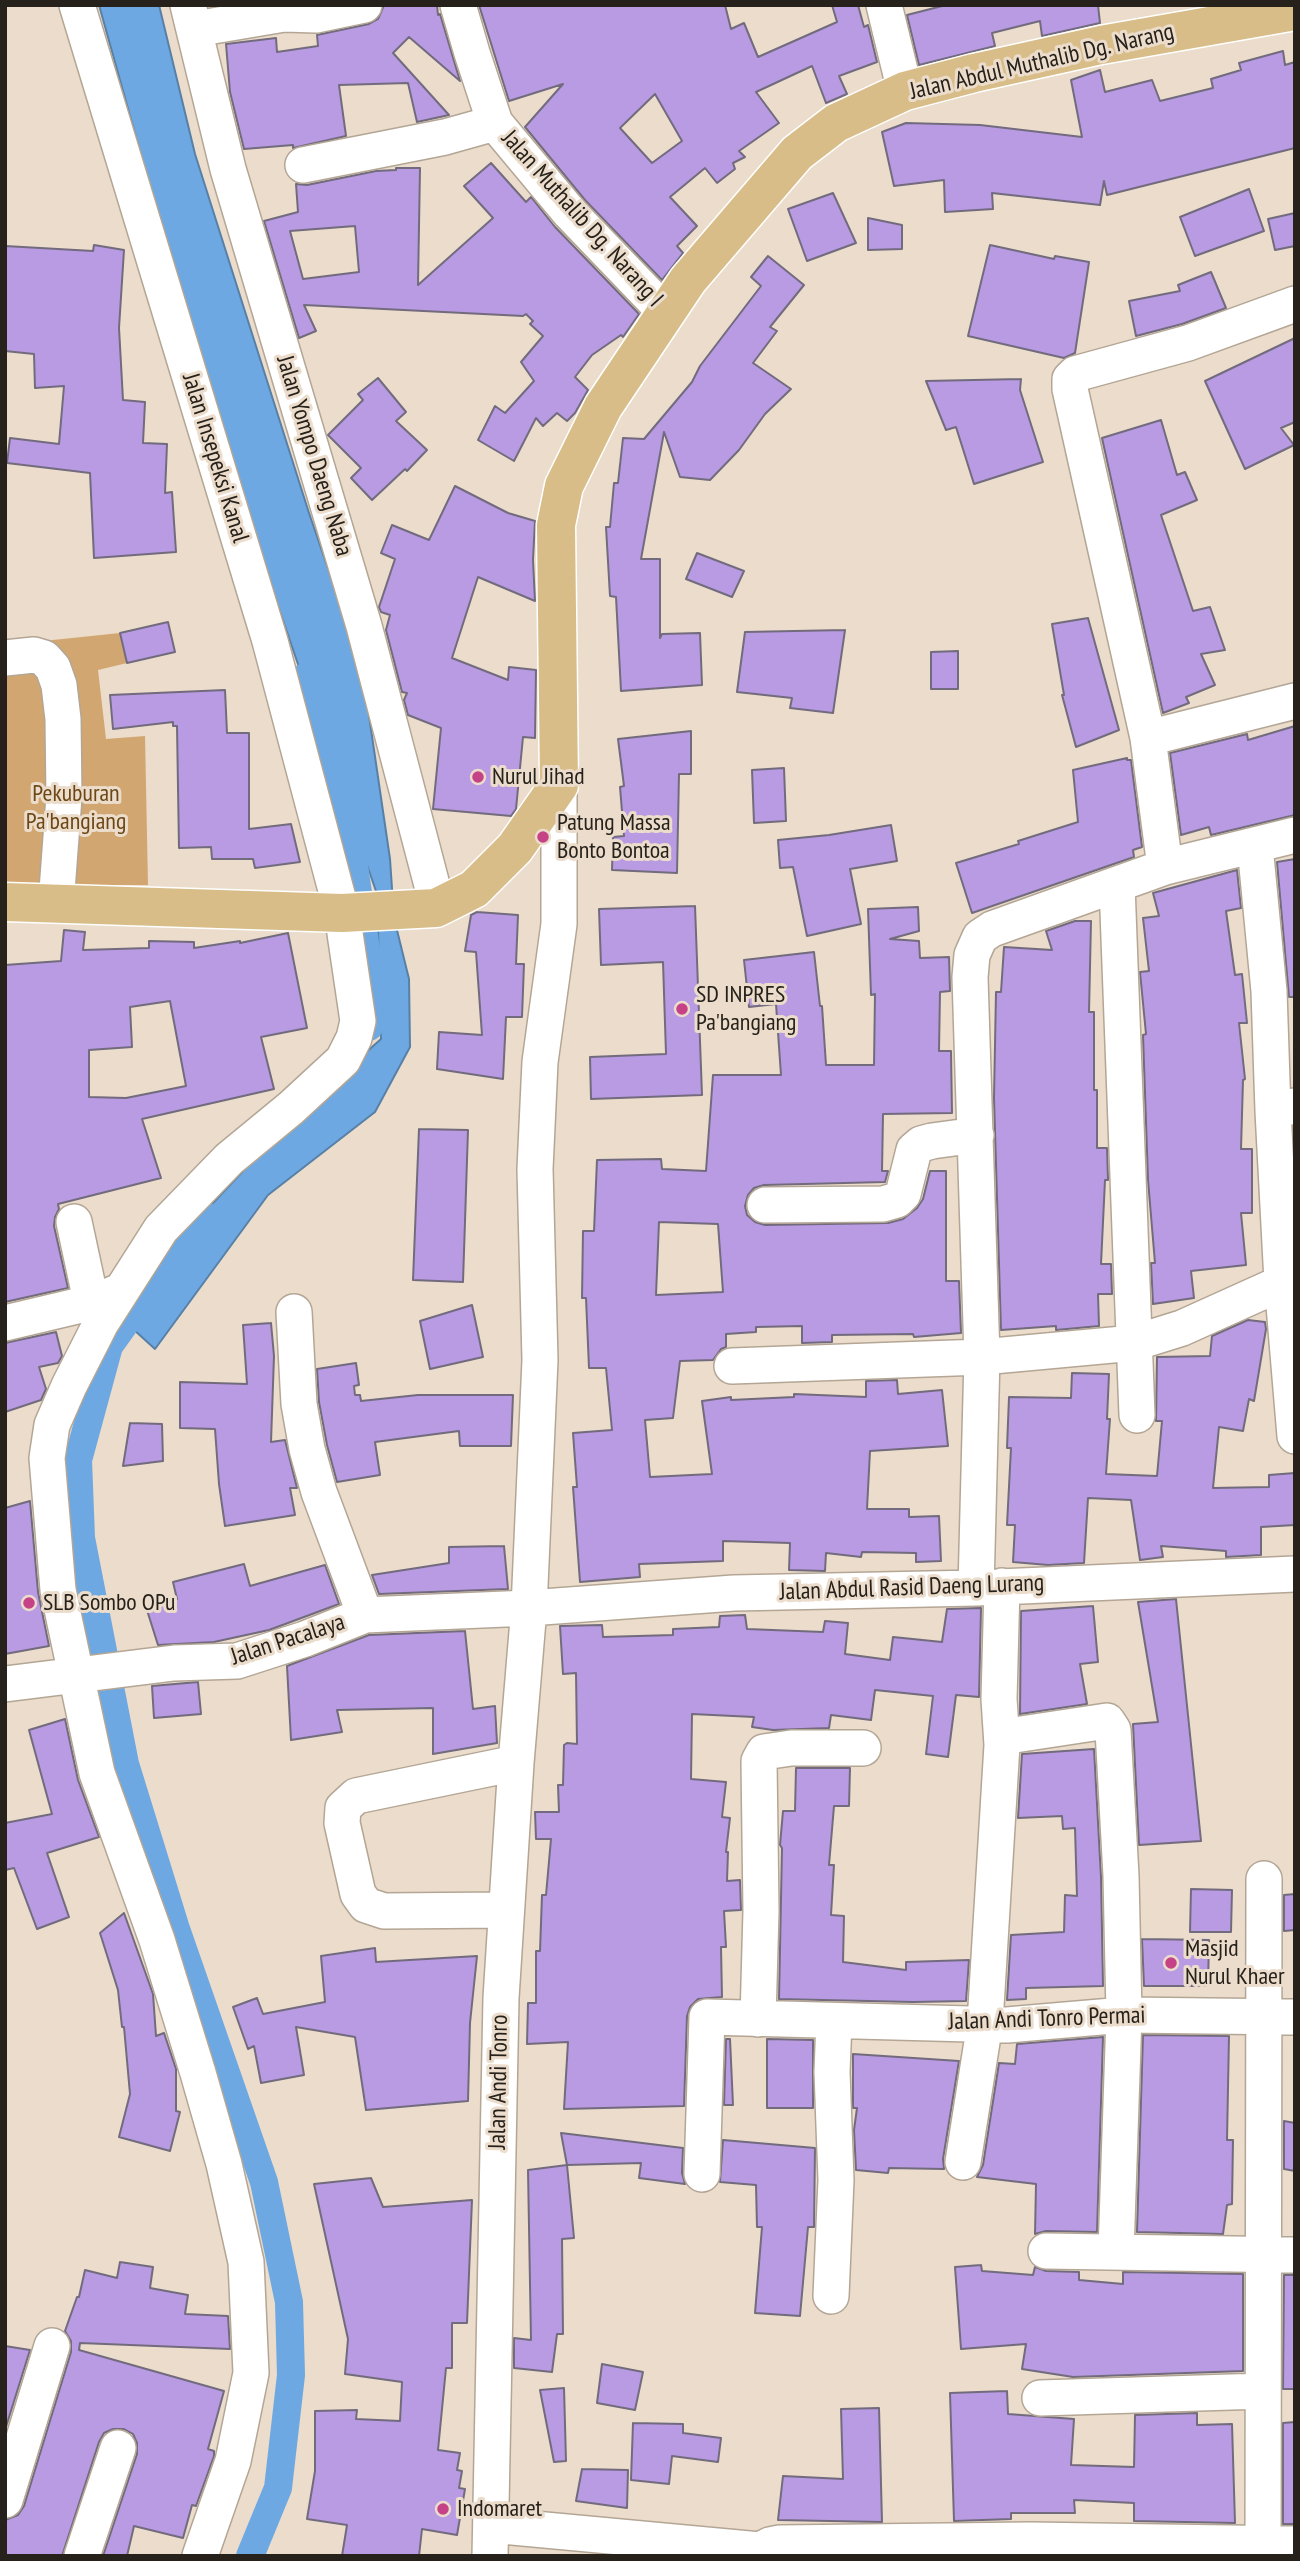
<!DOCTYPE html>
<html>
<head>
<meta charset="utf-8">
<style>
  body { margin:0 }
  #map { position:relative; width:1300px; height:2561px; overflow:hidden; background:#ebdccb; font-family:"PT Sans Narrow",sans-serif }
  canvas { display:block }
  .frame { position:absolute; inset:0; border:7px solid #26211a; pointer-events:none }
</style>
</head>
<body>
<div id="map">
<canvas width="1300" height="2561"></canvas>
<div class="frame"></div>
</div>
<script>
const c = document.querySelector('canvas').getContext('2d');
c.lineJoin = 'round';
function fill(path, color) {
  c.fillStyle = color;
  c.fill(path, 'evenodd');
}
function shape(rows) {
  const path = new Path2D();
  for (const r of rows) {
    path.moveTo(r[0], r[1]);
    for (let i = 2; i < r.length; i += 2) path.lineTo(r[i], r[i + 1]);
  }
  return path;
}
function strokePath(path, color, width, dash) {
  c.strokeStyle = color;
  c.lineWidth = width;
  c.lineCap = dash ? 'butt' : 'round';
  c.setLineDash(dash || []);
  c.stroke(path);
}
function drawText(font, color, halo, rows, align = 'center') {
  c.font = font + ' "PT Sans Narrow",sans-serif';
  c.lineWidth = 6;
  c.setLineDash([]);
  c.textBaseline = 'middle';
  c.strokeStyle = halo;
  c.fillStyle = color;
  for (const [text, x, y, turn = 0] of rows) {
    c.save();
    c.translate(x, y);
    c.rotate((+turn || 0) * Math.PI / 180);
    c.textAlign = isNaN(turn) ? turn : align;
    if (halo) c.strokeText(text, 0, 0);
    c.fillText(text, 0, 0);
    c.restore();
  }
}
const green = shape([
  [120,633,127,663,98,670,106,739,145,736,148,885,5,885,5,645]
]);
const water = shape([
  [99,5,159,5,195,154,309,513,362,668,390,859,394,918,409,979,410,1047,375,1112,268,1195,155,1349,133,1329,212,1204,293,1118,381,1039,377,894,277,603,177,284,99,5]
]);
const canal = shape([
  [305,677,352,851,371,985,369,1027],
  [213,1218,167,1265,109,1346,78,1460,81,1538,125,1764,175,1926,264,2182,289,2302,291,2375,278,2488,250,2556]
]);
const building = shape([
  [384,5,437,5,438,15,440,14,460,81,409,37,393,53,449,115,417,122,408,83,339,85,346,136,293,148,293,145,244,149,230,92,226,44,276,38,277,52,318,46,317,35,369,24,378,19,384,5],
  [479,5,725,5,731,29,744,23,758,57,837,22,832,5,858,5,864,27,868,25,877,62,839,76,847,94,826,103,812,66,756,92,779,123,739,151,745,157,733,163,735,169,717,183,705,168,670,197,697,226,677,246,683,253,662,280,585,200,525,127,563,84,509,101,479,5],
  [655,94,682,141,652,163,620,128,655,94],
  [946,5,1098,5,1100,23,1042,36,1040,21,992,33,995,46,919,65,907,15,946,5],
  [1283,51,1285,65,1295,62,1295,148,1107,195,1104,181,1100,205,992,193,993,209,945,212,944,180,894,186,882,132,906,123,980,125,1082,137,1071,80,1100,70,1105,92,1152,80,1160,101,1213,88,1211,79,1241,70,1239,63,1283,51],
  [491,163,526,202,531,197,555,227,639,314,623,337,621,335,592,355,575,377,588,390,575,413,567,421,557,413,543,426,536,418,514,461,478,440,495,406,505,413,534,381,521,362,543,336,530,324,533,321,526,314,523,316,304,305,316,331,299,338,264,221,298,212,296,184,307,185,376,171,396,170,396,168,420,168,418,285,493,218,464,186,491,163],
  [355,226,359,272,303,279,290,231,355,226],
  [1249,189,1264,231,1195,256,1180,217,1249,189],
  [833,193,856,243,807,261,788,209,833,193],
  [1295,213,1295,246,1275,250,1268,219,1295,213],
  [868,218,902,225,902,249,868,250,868,218],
  [94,245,124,250,119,328,123,400,145,402,143,443,167,444,165,493,172,492,176,552,94,558,90,473,7,463,10,438,59,444,64,386,35,388,34,354,5,351,5,246,93,251,94,245],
  [990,245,1054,259,1055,256,1089,262,1075,353,1064,358,968,336,990,245],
  [768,256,804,285,770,327,777,331,753,363,791,389,765,414,739,450,710,480,680,477,664,432,641,559,660,559,660,638,662,634,700,633,702,685,621,691,616,597,610,596,606,527,610,527,614,483,618,483,623,438,644,439,692,382,700,366,761,286,751,277,768,256],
  [1211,272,1226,308,1182,324,1136,336,1129,301,1180,291,1178,285,1211,272],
  [1295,338,1295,422,1281,428,1294,445,1245,469,1205,381,1295,338],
  [378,378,406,412,396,421,427,450,407,471,405,469,372,500,351,478,361,468,328,435,363,400,358,394,378,378],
  [1021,379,1020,390,1043,462,974,484,956,427,946,430,926,381,1021,379],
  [1161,420,1177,475,1185,472,1197,500,1161,515,1193,611,1210,607,1225,650,1201,654,1215,685,1186,697,1189,703,1163,713,1102,438,1161,420],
  [455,486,508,513,535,521,533,560,535,601,478,577,452,658,508,680,509,667,536,670,535,738,523,737,516,809,511,816,433,809,441,728,408,715,404,700,407,693,402,692,386,630,390,615,381,612,379,607,395,559,381,553,392,525,429,540,455,486],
  [697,553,744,571,732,597,686,579,697,553],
  [1088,618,1119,730,1076,747,1062,695,1064,695,1052,624,1088,618],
  [168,622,175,652,127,663,120,633,168,622],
  [845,630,833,713,790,708,792,698,737,692,745,632,845,630],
  [958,651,958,689,931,689,931,652,958,651],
  [225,690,227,733,249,733,249,829,291,824,300,862,255,868,253,859,212,859,211,847,179,848,177,726,173,726,173,722,113,729,110,695,225,690],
  [1295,726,1295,815,1211,835,1209,827,1181,835,1170,753,1247,734,1248,740,1295,726],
  [691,731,691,774,679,774,677,873,612,870,613,837,624,836,620,787,624,786,618,739,691,731],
  [1127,758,1127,760,1131,760,1142,847,1133,850,1134,857,972,913,956,863,1019,844,1018,841,1078,822,1073,770,1127,758],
  [784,768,786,821,754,823,752,770,784,768],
  [891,825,897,861,850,869,861,924,807,936,793,867,780,868,778,840,829,835,891,825],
  [1295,859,1295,997,1289,997,1277,862,1295,859],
  [1237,870,1241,908,1226,911,1235,975,1242,974,1247,1023,1239,1023,1245,1079,1243,1080,1241,1149,1252,1149,1252,1213,1241,1213,1246,1265,1191,1271,1194,1298,1153,1304,1151,1263,1155,1263,1148,1180,1143,1035,1146,1034,1140,972,1149,971,1143,918,1159,916,1153,893,1237,870],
  [695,906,702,1095,591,1099,590,1057,666,1054,663,962,601,965,599,909,695,906],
  [918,907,919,931,890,939,919,941,920,958,949,957,950,991,940,992,939,1051,951,1051,952,1113,883,1114,882,1171,888,1171,885,1182,764,1185,754,1188,748,1195,745,1206,747,1215,755,1222,765,1225,888,1223,903,1219,917,1208,923,1199,930,1171,946,1171,946,1281,959,1281,961,1333,914,1337,913,1334,832,1335,832,1342,802,1343,802,1326,756,1327,756,1332,726,1334,726,1347,721,1349,713,1360,680,1361,673,1418,645,1420,650,1477,712,1474,702,1401,731,1397,731,1400,794,1397,794,1394,866,1397,866,1381,897,1380,898,1394,942,1390,948,1446,870,1451,867,1509,909,1509,909,1517,939,1516,941,1561,916,1562,916,1553,862,1552,861,1557,826,1553,825,1571,789,1570,790,1543,723,1541,723,1561,639,1564,640,1577,580,1582,573,1487,577,1487,573,1433,612,1430,606,1368,589,1368,586,1298,582,1298,583,1231,594,1231,597,1160,661,1159,662,1169,706,1171,713,1075,781,1075,776,1004,749,1007,744,960,814,952,820,1006,822,1006,826,1065,874,1065,875,994,871,995,868,909,918,907],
  [659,1222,718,1224,723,1292,656,1295,659,1222],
  [477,912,518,915,516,964,524,964,522,1017,506,1017,503,1079,437,1069,439,1032,482,1035,476,952,465,951,471,915,477,912],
  [1075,921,1091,921,1089,1012,1094,1012,1094,1090,1097,1090,1097,1148,1107,1148,1108,1180,1105,1180,1101,1264,1111,1264,1112,1294,1098,1294,1099,1326,1056,1330,1056,1326,1001,1330,994,1098,996,992,1001,992,1004,947,1052,950,1046,931,1075,921],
  [64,930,85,932,83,950,149,948,149,941,194,942,194,948,240,941,240,943,288,933,307,1028,261,1037,274,1089,142,1119,161,1178,58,1204,59,1209,55,1217,54,1226,68,1288,5,1302,5,965,61,961,64,930],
  [170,1001,186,1086,126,1098,89,1097,89,1050,132,1047,130,1007,170,1001],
  [419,1129,468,1130,463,1282,413,1280,419,1129],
  [472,1305,483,1357,430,1369,420,1321,472,1305],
  [1248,1320,1265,1322,1266,1329,1254,1401,1249,1399,1243,1431,1219,1427,1213,1488,1269,1487,1269,1475,1295,1473,1295,1525,1261,1527,1261,1555,1226,1557,1226,1551,1161,1546,1163,1557,1140,1560,1131,1500,1088,1498,1084,1563,1048,1565,1013,1562,1015,1525,1007,1525,1011,1448,1007,1448,1009,1397,1071,1398,1072,1373,1109,1374,1107,1419,1110,1419,1106,1474,1157,1476,1162,1421,1156,1421,1157,1357,1210,1356,1212,1336,1248,1320],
  [271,1323,274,1356,271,1442,285,1440,297,1488,290,1488,295,1515,225,1526,219,1484,215,1429,180,1428,180,1382,247,1384,243,1325,271,1323],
  [56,1332,62,1356,58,1363,39,1367,46,1389,41,1400,5,1412,5,1343,56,1332],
  [356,1363,359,1385,354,1386,355,1395,360,1395,361,1401,418,1395,513,1395,511,1446,460,1446,459,1431,375,1442,380,1475,337,1482,327,1445,319,1402,317,1369,356,1363],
  [130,1423,162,1424,163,1461,123,1466,130,1423],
  [30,1501,38,1592,49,1646,5,1654,5,1508,30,1501],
  [504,1546,508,1589,379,1594,372,1575,449,1563,449,1547,504,1546],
  [244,1564,250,1586,325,1565,339,1604,269,1630,214,1642,158,1645,146,1607,177,1599,173,1582,244,1564],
  [1176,1599,1201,1841,1139,1845,1133,1724,1158,1722,1138,1602,1176,1599],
  [1093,1606,1098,1662,1080,1664,1087,1704,1020,1714,1021,1611,1093,1606],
  [981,1608,979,1697,956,1695,948,1757,926,1754,933,1696,875,1690,871,1720,831,1715,829,1728,773,1730,752,1727,754,1717,692,1714,691,1779,726,1782,722,1817,730,1818,726,1852,728,1852,727,1881,740,1880,741,1910,724,1911,726,1947,721,1947,722,1997,698,1999,690,2007,687,2016,684,2106,564,2109,568,2042,527,2044,528,2003,536,2003,536,1951,540,1951,542,1895,546,1895,551,1839,536,1839,535,1812,559,1812,558,1785,563,1785,564,1745,567,1743,577,1744,576,1673,563,1674,560,1626,602,1625,603,1637,673,1635,673,1629,719,1627,720,1616,745,1615,747,1629,823,1632,825,1621,848,1623,845,1654,890,1660,893,1637,942,1642,947,1609,981,1608],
  [465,1631,473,1709,495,1706,497,1743,433,1754,433,1708,337,1710,342,1732,291,1740,287,1666,369,1635,465,1631],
  [198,1682,201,1714,154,1718,152,1686,198,1682],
  [65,1719,78,1780,99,1837,47,1853,69,1917,37,1929,14,1868,5,1870,5,1823,52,1814,29,1730,65,1719],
  [1094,1749,1101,1877,1103,1986,1026,1988,1026,1999,1007,2000,1011,1935,1064,1932,1065,1895,1077,1896,1075,1828,1063,1829,1062,1816,1018,1818,1022,1754,1094,1749],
  [796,1768,850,1768,849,1806,834,1806,829,1865,834,1865,831,1915,844,1916,843,1962,906,1970,906,1962,969,1960,966,2001,913,2002,779,1999,782,1848,780,1845,783,1811,795,1811,796,1768],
  [1191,1889,1232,1890,1231,1932,1190,1932,1191,1889],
  [1295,1894,1295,1930,1284,1931,1284,1895,1295,1894],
  [124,1913,153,1994,156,2036,164,2033,176,2069,176,2111,180,2112,170,2151,119,2137,130,2094,124,2027,122,2027,118,1990,100,1933,124,1913],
  [1142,1939,1209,1940,1208,1986,1144,1986,1142,1939],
  [375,1948,376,1962,477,1956,470,2023,468,2101,366,2110,355,2037,296,2027,304,2075,261,2083,254,2046,248,2049,233,2007,257,1998,263,2014,325,2002,321,1956,375,1948],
  [1143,2035,1229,2036,1227,2140,1233,2140,1232,2204,1227,2205,1223,2234,1137,2232,1143,2035],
  [1103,2037,1097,2232,1046,2231,1035,2234,1036,2184,977,2177,983,2165,999,2063,1015,2064,1017,2044,1103,2037],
  [726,2039,730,2039,733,2105,724,2105,726,2039],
  [767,2039,813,2040,813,2108,767,2108,767,2039],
  [853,2054,959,2061,943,2159,944,2169,889,2168,888,2173,856,2170,854,2130,857,2108,853,2108,853,2054],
  [1284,2121,1295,2123,1295,2171,1284,2169,1284,2121],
  [561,2133,683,2148,682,2173,685,2184,639,2178,641,2163,567,2165,561,2133],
  [723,2140,815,2148,814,2227,808,2227,800,2316,755,2313,762,2227,757,2227,756,2185,720,2182,723,2140],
  [567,2165,574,2238,562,2239,563,2334,557,2334,552,2372,514,2368,514,2338,531,2340,528,2170,567,2165],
  [371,2178,383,2207,472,2200,467,2323,452,2323,452,2368,446,2368,438,2450,460,2453,457,2470,462,2471,459,2488,465,2489,457,2535,422,2529,419,2556,342,2556,347,2525,307,2519,315,2471,315,2411,357,2410,356,2419,400,2421,402,2382,345,2374,348,2339,314,2184,371,2178],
  [120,2262,153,2267,150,2288,188,2295,185,2314,228,2316,230,2349,80,2343,79,2350,224,2391,208,2449,214,2451,214,2456,196,2506,192,2505,183,2538,134,2526,127,2556,103,2556,137,2454,137,2443,133,2434,124,2429,113,2429,104,2433,99,2442,62,2556,5,2556,5,2520,18,2515,24,2506,71,2352,71,2341,65,2331,77,2297,79,2297,85,2270,117,2278,120,2262],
  [981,2265,982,2271,1033,2275,1035,2267,1046,2271,1079,2272,1079,2280,1123,2284,1123,2272,1243,2274,1243,2371,1073,2377,1022,2369,1026,2344,961,2349,955,2267,981,2265],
  [1284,2275,1295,2275,1295,2389,1283,2389,1284,2275],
  [5,2346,30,2350,5,2430,5,2346],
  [602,2364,643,2372,635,2410,597,2403,602,2364],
  [564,2388,566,2461,554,2462,540,2390,564,2388],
  [1007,2391,1008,2414,1074,2419,1071,2465,1134,2467,1135,2415,1197,2413,1197,2425,1232,2424,1235,2523,1134,2521,1134,2503,1074,2500,1075,2513,1011,2513,1011,2519,954,2521,950,2393,1007,2391],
  [879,2408,882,2522,778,2520,783,2476,843,2479,841,2409,879,2408],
  [1295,2422,1295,2524,1283,2524,1283,2423,1295,2422],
  [633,2423,683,2424,683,2433,721,2438,718,2462,672,2456,669,2484,631,2480,633,2423],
  [582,2469,628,2470,627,2508,576,2501,582,2469]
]);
const minor = shape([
  [77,5,270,641,342,913,358,1021,354,1038,343,1060,291,1108,229,1159,161,1229,101,1323,69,1386,52,1425,47,1458,58,1590,97,1773,157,1940,198,2073,224,2164,246,2262,251,2373,233,2461,200,2556],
  [188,5,228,169,364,626,433,889,436,908],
  [458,5,472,53,495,123,570,213,666,313],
  [884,5,905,91],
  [284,14,316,15,364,5],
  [195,29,284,14,283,5],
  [303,165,445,137,495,123],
  [5,658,34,655,44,658,53,668,59,685,63,719,64,797,56,904],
  [1148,738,1295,701],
  [1255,846,1269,991,1273,1111,1294,1106],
  [1165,867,1148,738,1070,389,1070,379,1075,374,1188,343,1295,304],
  [1117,885,1137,1415],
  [1273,1111,1282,1282,1295,1436],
  [765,1205,883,1204,897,1200,903,1194,914,1150,921,1144,932,1141,976,1135],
  [74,1222,88,1287,101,1323],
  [294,1312,299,1404,307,1449,319,1492,365,1615],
  [5,1323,94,1302,120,1291],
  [732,1366,982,1357,970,977,972,955,980,937,992,929,1165,867,1295,835],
  [976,1588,982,1357,1134,1343,1182,1328,1295,1277],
  [5,1684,174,1663,237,1661,305,1639,365,1615,529,1608,734,1593,976,1588,1295,1574],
  [1002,1745,1008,1736,1107,1721,1113,1730,1121,1876,1124,2015,1116,2252],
  [506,1910,384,1911,366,1905,358,1894,342,1823,343,1808,356,1796,516,1763],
  [758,2019,761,1911,759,1761,764,1752,791,1748,863,1748],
  [963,2162,985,2023,1002,1745,999,1699,1002,1586],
  [702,2174,707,2017,1007,2025,1124,2015,1295,2017],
  [1046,2251,1295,2255],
  [831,2296,836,2180,832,2072,834,2021],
  [1040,2398,1263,2391],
  [5,2500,52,2346],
  [491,2525,760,2550,773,2556],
  [760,2550,770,2545,780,2543,1030,2540,1295,2544],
  [82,2556,118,2448],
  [490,2556,501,1998,516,1763,529,1608,540,1360,535,1169,540,1062,559,924,559,785],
  [1263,2556,1264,1879]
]);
const major = shape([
  [5,902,342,913,436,908,474,889,515,848,559,785,556,525,564,486,603,407,688,280,797,153,836,123,905,91,974,73,1101,45,1295,11]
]);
const markers = [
  [478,777,7,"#c64286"],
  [543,837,7,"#c64286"],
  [682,1009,7,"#c64286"],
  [29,1603,7,"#c64286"],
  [1171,1963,7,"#c64286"],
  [443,2509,7,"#c64286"]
];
const streetNames = [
  ["Jalan Abdul Muthalib Dg. Narang",1042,62,-13],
  ["Jalan Muthalib Dg. Narang I",582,219,48],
  ["Jalan Yompo Daeng Naba",314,456,73],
  ["Jalan Insepeksi Kanal",215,458,73],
  ["Jalan Abdul Rasid Daeng Lurang",912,1588,-2],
  ["Jalan Pacalaya",288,1640,-18],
  ["Jalan Andi Tonro Permai",1047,2019,-2],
  ["Jalan Andi Tonro",499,2082,-89]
];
const poiNames = [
  ["Nurul Jihad",492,777],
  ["Patung Massa",557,823],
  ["Bonto Bontoa",557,851],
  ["SD INPRES",696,995],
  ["Pa'bangiang",696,1023],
  ["SLB Sombo OPu",43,1603],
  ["Masjid",1185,1949],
  ["Nurul Khaer",1185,1977],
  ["Indomaret",457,2509]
];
const parkNames = [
  ["Pekuburan",76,794],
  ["Pa'bangiang",76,822]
];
fill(green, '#d2a670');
fill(water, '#6da8e2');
strokePath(water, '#5880a6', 2);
strokePath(canal, '#6da8e2', 28);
fill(building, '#b89be3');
strokePath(building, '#726b7d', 2);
strokePath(minor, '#b4a695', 38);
strokePath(major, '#fff', 41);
strokePath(minor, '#fff', 35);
strokePath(major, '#d8bd88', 38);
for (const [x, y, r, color] of markers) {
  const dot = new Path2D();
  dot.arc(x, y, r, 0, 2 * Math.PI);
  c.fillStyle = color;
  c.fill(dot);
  strokePath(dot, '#ebdccb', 2.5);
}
drawText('24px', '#26211a', '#ebdccb', streetNames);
drawText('24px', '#26211a', '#ebdccb', poiNames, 'left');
drawText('24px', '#6c4715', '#ebdccb', parkNames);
</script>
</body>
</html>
